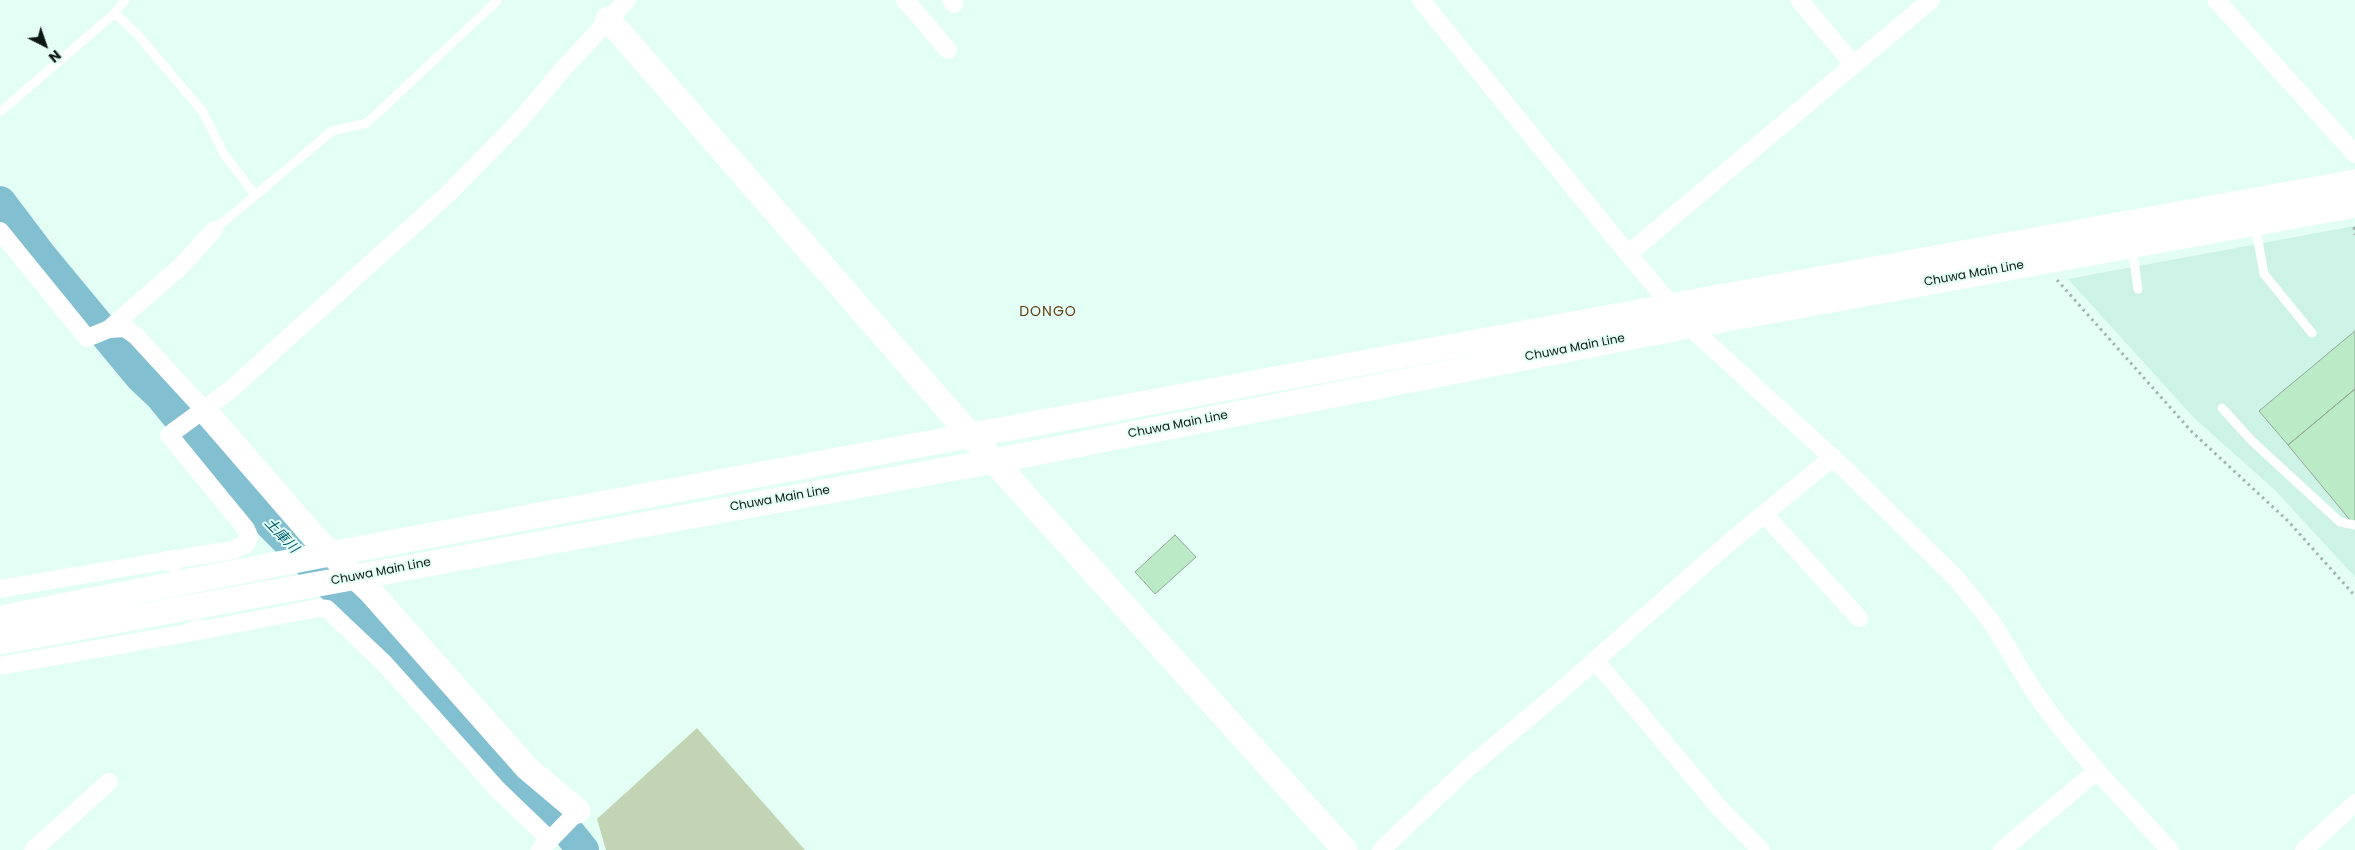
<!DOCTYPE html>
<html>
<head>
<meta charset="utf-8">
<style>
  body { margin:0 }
  #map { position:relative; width:2355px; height:850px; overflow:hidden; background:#e2fef5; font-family:Poppins,sans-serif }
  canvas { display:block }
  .north { position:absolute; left:20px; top:20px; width:50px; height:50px; -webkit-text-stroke:4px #e2fef5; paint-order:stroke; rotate:139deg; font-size:14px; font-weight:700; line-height:20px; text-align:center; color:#0d1714 }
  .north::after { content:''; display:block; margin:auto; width:18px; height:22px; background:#0d1714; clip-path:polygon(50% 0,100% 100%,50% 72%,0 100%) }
</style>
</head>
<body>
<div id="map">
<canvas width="2355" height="850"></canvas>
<div class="north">N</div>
</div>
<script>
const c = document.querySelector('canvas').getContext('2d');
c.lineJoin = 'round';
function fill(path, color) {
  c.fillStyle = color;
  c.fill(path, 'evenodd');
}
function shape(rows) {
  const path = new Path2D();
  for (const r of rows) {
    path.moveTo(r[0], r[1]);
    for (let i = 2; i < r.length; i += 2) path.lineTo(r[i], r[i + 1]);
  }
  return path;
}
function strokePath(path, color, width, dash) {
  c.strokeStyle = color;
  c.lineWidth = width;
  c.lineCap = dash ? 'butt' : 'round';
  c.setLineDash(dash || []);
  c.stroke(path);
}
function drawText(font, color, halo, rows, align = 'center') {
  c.font = font + ' Poppins,"Noto Sans JP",sans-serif';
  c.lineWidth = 4;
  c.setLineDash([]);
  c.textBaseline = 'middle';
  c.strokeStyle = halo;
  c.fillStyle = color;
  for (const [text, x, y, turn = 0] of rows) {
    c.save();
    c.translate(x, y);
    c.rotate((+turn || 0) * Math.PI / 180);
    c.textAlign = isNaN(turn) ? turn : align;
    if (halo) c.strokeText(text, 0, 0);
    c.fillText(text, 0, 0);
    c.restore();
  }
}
const built = shape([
  [2355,226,2355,577,2275,490,2194,418,2068,279]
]);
const green = shape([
  [697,728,805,850,606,850,597,819]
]);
const river = shape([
  [0,202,40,255,141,377,161,396,239,492,370,624,459,719,558,819,583,850]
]);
const building = shape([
  [2355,331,2355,389,2288,445,2259,411,2355,331],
  [2355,389,2355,526,2288,445,2355,389],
  [1175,535,1196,557,1155,594,1135,572,1175,535]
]);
const path = shape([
  [2354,227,2355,235],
  [2057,280,2192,432,2288,521,2355,596]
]);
const lane = shape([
  [115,13,137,34,203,112,224,154,255,195],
  [0,112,115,13,125,0],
  [2255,224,2264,274,2312,333],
  [214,230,332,131,367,123,498,0],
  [2132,247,2138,289],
  [2222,408,2252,441,2340,522,2355,525]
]);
const street = shape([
  [905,0,948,50],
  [951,0,954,4],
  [1421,0,1628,254,1689,326,1849,473,1956,578,1993,624,2033,690,2057,723,2097,771,2170,850],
  [1799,0,1853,64],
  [2216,0,2355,154],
  [0,231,87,338,109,329,125,328,136,336,205,411],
  [1628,254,1931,0],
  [109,329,180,267,214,230],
  [1764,514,1859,618],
  [164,561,233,550,246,544,249,536,246,529,169,435,229,391,448,194,514,127,564,68,627,0],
  [0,589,164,561,174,563],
  [188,633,318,608,327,609,384,663,497,789,550,840],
  [1595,660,1722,811,1761,850],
  [0,666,188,633,199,628],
  [33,850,109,782],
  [540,850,578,811],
  [1381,850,1468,768,1558,693,1724,547,1833,457],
  [2002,850,2097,771],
  [2304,850,2355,803]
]);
const secondary = shape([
  [608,19,971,436,1345,850],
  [205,411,316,539,371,592,527,768,578,811],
  [0,618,319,556,1670,306,2355,182],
  [0,642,994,461,1689,326,2355,205]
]);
const streetNames = [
  ["Chuwa Main Line",1974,274,-10],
  ["Chuwa Main Line",1575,348,-11],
  ["Chuwa Main Line",1178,425,-11],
  ["Chuwa Main Line",780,499,-10],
  ["Chuwa Main Line",381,572,-11]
];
const neighbourhoodNames = [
  ["DONGO",1048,312]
];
const waterNames = [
  ["土庫川",281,536,46]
];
fill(built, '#cdf2e6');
fill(green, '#c2d4b3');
strokePath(river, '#81bfd1', 32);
fill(building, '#bbeac7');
strokePath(building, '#93a797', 1);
strokePath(path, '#9fb5ae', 3, [2.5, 4]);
strokePath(lane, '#fff', 9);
strokePath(street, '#fff', 18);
strokePath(secondary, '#fff', 25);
drawText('12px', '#0d1714', '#e2fef5', streetNames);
c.letterSpacing = '1px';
drawText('14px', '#643d0e', '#e2fef5', neighbourhoodNames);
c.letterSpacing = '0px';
drawText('italic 14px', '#005c6e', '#e2fef5', waterNames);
</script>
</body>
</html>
